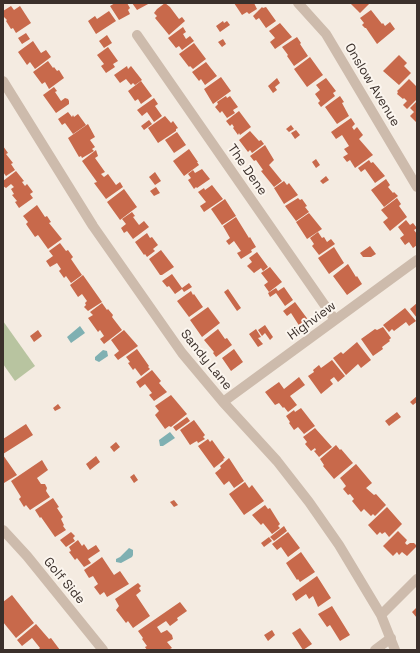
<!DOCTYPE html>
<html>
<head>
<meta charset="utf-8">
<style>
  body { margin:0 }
  #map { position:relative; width:420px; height:653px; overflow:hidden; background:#f4ebe1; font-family:"Space Grotesk",sans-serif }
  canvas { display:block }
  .frame { position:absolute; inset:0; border:4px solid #3b302b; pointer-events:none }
</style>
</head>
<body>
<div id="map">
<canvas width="420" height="653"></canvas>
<div class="frame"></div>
</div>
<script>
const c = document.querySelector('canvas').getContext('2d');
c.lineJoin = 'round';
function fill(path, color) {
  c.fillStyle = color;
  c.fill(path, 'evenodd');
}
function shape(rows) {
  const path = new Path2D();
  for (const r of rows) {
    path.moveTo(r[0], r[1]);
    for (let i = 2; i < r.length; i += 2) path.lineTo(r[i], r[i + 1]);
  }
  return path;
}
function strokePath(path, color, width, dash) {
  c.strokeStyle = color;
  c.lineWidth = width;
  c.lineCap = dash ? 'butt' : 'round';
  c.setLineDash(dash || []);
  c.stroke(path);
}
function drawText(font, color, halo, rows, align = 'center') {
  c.font = font + ' "Space Grotesk",sans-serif';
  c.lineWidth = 4;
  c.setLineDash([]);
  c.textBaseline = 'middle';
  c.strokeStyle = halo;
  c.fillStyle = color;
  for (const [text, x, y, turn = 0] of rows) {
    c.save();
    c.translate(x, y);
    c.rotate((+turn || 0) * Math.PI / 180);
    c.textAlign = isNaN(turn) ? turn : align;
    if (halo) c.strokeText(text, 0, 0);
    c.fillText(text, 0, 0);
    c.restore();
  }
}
const green = shape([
  [3,321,35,366,15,381,3,364]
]);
const water = shape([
  [80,326,85,333,71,343,67,337],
  [103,350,107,351,108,356,99,362,95,360,95,357],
  [170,432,175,438,163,446,160,446,159,440],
  [129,548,133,550,133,555,132,557,121,563,116,562,116,559,120,557]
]);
const building = shape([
  [115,3,127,3,130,8,128,10,130,14,119,20,110,6],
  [132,3,150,3,137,10],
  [165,3,170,7,179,19,182,17,185,21,169,35,155,18,157,16,154,13,157,9],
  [234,3,254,3,257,9,249,14,247,12,242,15],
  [350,3,370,3,360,13],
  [11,6,14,10,20,6,31,23,16,33,13,28,11,29,6,21,7,20,3,16,3,11],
  [262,7,263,8,266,7,276,21,266,28,259,18,256,20,253,16],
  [371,10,382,24,383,23,385,26,390,22,395,29,377,44,366,28,365,28,362,25,364,23,360,18],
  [109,11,116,21,96,34,88,21,95,16,97,19],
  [223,21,224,23,227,21,230,25,220,32,216,26],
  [280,23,292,37,275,49,270,42,275,38,269,31],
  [183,27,186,32,183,34,186,39,190,36,194,41,182,50,179,46,176,48,168,38],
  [26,33,30,39,22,44,18,38],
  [107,35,112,43,104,48,99,41],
  [297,37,301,43,300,44,308,56,294,66,287,56,288,55,282,47],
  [223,39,226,44,222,47,218,42],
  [33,41,41,53,46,50,51,57,35,69,30,62,27,65,18,52],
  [194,43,206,59,193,69,190,66,189,67,179,54],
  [108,47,118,61,113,64,115,67,106,73,101,66,104,64,97,55],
  [399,55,407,63,404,66,411,73,399,85,383,71],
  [310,57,323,75,307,87,294,69],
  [48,61,53,68,54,67,57,71,59,70,64,78,49,89,45,82,42,84,33,72],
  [206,62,217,76,205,85,201,79,199,81,192,72],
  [127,66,128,69,131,66,142,80,135,85,133,83,131,85,126,79,120,83,114,75],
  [221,77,231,91,213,104,204,89],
  [277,78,280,83,275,87,277,90,273,93,268,86],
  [326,78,336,91,333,93,335,96,321,107,318,103,320,101,315,94,320,90,316,85],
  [409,79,417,87,417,99,407,109,403,105,407,101,404,98,403,99,397,94,398,92,397,91],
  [141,81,152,96,141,104,138,99,135,101,128,91],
  [54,87,57,91,55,92,61,101,65,98,68,99,69,101,69,104,56,113,43,95],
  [226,96,227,98,230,96,238,107,233,110,235,113,227,118,222,111,220,113,215,107,218,104,217,102],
  [340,96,344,102,342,103,349,116,337,124,325,107],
  [154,98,158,104,155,106,162,116,154,122,147,112,142,116,137,110],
  [417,101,417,123,410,116,414,112,410,108],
  [239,111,251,127,240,135,239,133,238,135,233,128,234,127,232,124,230,126,226,121],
  [68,112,72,117,73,115,74,117,78,114,86,125,73,134,65,123,62,125,58,119],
  [165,116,171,123,173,121,178,128,176,129,176,131,158,143,148,128],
  [351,118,355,124,352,127,354,130,357,127,363,135,359,139,373,155,355,168,350,160,347,162,343,157,348,154,344,149,349,146,342,135,336,139,331,132],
  [149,120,152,124,144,130,141,126],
  [88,124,95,137,90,140,95,147,92,149,94,151,82,158,81,156,79,157,68,138],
  [291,125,294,129,289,132,286,129],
  [296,130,300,135,295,139,291,133],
  [250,131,259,141,261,140,264,144,252,153,250,150,248,152,239,140],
  [177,132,186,145,174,153,165,140],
  [265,145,274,160,269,165,282,181,274,187,261,171,263,170,256,160,254,161,250,156],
  [3,146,8,153,6,154,13,163,11,164,15,170,6,176,3,172],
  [189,149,198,162,197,162,199,165,184,176,173,161],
  [96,150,98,156,95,158,105,172,101,174,104,177,108,174,116,185,120,182,123,187,106,199,94,183,97,182,82,161],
  [316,159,320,165,316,168,312,162],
  [369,160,371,163,373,162,385,176,375,183,365,169,361,172,358,168],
  [202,169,210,179,197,188,196,187,194,189,188,180,191,178,188,174,193,170,195,173],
  [16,171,24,181,22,182,25,186,27,184,33,192,30,194,33,198,19,208,15,202,17,201,12,195,14,194,11,189,14,187,11,184,6,188,3,186,3,181],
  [155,172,161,181,155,185,149,177],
  [326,176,329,180,323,184,320,181],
  [386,179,390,185,388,187,393,193,394,192,398,196,384,207,371,190],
  [284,181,287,185,289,183,298,195,284,204,274,188],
  [212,185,223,199,204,212,200,206,206,202,198,192,204,188,205,190],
  [156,187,160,193,154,196,150,191],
  [124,189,137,207,120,220,107,202],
  [298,198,300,200,302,199,307,206,305,207,309,212,296,221,285,206],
  [397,198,401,204,399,206,407,217,390,231,383,222,388,218,381,210],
  [225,199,236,216,222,225,211,209],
  [37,205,45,217,47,216,51,222,49,223,62,239,48,249,38,235,35,237,26,224,28,222,23,216],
  [132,212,135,216,133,217,139,225,144,221,149,227,133,239,127,231,124,233,121,228,126,224,122,219],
  [309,213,322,229,307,239,296,222],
  [236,217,249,238,250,237,256,247,251,250,252,252,241,259,237,253,241,251,234,241,229,245,226,241,230,238,223,226],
  [406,220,410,225,413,223,417,228,414,230,417,234,417,245,413,248,409,242,405,245,400,238,404,235,398,227],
  [318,232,322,238,324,237,327,242,331,239,335,244,319,255,312,246,314,244,310,238],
  [147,233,150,238,152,237,158,245,153,249,155,251,147,257,145,254,144,255,135,242],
  [60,243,66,251,68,250,73,257,71,259,82,275,71,283,66,276,64,278,59,271,61,269,57,263,50,267,46,261,53,256,49,251],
  [370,246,376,254,371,257,363,257,360,253],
  [334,247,344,263,329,274,318,258],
  [161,250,174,267,162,275,160,275,149,259],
  [257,252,268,267,263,271,261,268,254,273,247,266,252,262,249,258],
  [348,264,356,277,357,276,362,284,347,295,333,276],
  [270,267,282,282,269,292,264,285,268,282,261,273],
  [172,274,182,288,189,283,192,287,184,292,182,289,175,294,169,286,167,287,162,281],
  [83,275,102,302,88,311,84,307,86,305,85,303,87,301,82,294,78,297,70,285],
  [284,287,293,300,285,306,276,293,270,297,268,293,276,288,278,291],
  [228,289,241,308,237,311,224,292],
  [191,291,193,295,194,294,203,307,189,317,177,301],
  [295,302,309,321,300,327,291,313,287,316,283,311],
  [102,303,107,310,108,309,113,315,112,317,122,330,104,344,100,339,104,336,100,330,98,332,88,318,93,315,90,312],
  [417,303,417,318,410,309],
  [208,307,220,323,202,337,190,320],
  [405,308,416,321,409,326,406,322,394,331,392,329,389,332,383,325],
  [265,325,273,337,270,340,265,333,262,336,258,330],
  [383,327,391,338,389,340,390,341,382,347,383,349,373,356,361,339,375,329,377,330],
  [218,329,225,339,227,338,232,345,216,357,213,353,214,352,204,340],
  [256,329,261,337,258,338,263,344,258,347,249,334],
  [38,330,42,336,34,342,30,336],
  [124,330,138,346,118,360,114,355,119,351,111,340],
  [357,342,371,360,361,368,358,364,346,375,333,358,341,352,343,354],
  [137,349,149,366,148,367,150,369,141,376,135,368,133,370,128,363,130,362,126,357],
  [234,349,243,362,231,371,222,358],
  [332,360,345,376,338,382,334,377,330,380,333,384,321,394,308,376,314,372,313,370,319,365,321,368],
  [152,370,161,381,159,383,167,392,154,401,149,395,152,393,145,384,140,388,136,382],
  [299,377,305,385,290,396,297,405,288,412,284,407,283,408,279,403,275,405,265,392,279,382,284,389],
  [171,395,187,414,171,427,169,426,165,429,155,415,159,411,155,406],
  [417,396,417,402,413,405,410,402],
  [58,404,61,408,55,411,53,408],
  [301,408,315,426,304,434,298,427,294,430,289,423,290,422,286,416,294,410,295,412],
  [397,412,401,417,389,426,385,421],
  [187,417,190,421,176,431,173,427],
  [194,420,205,435,203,437,205,439,198,443,197,441,195,442,190,445,180,430],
  [26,424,33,435,3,454,3,439],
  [315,428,332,447,319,457,314,451,316,450,315,448,311,451,305,444,307,442,303,437],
  [208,439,210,442,212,440,225,458,223,459,224,460,214,468,198,446],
  [116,442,120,447,114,452,110,447],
  [336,445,340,450,341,449,353,463,334,479,323,466,324,465,320,459],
  [3,455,17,475,4,483,3,482],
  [96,456,100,462,90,470,86,464],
  [229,458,244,481,234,488,229,481,224,485,215,473,221,468,220,466],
  [42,460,48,470,37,478,41,484,45,484,47,488,46,491,50,497,30,510,26,505,24,507,19,499,21,497,11,481],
  [356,464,372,483,366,488,374,495,376,494,386,505,375,516,373,514,371,516,364,509,361,512,352,501,354,499,350,494,348,495,343,489,346,486,340,478],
  [134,474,138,480,134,483,130,477],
  [245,482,249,488,252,485,264,501,244,515,229,494],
  [53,498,59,507,57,508,63,517,61,519,64,525,63,526,66,530,55,537,41,517,40,518,35,510],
  [174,500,178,505,174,507,170,502],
  [265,505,268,509,270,508,280,524,278,526,280,528,272,534,263,523,261,525,252,515],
  [387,507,402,524,389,537,385,532,382,534,380,532,377,535,368,525],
  [284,526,287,531,274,541,270,537],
  [398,531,407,540,405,543,407,545,410,543,414,543,416,545,416,547,407,556,402,552,399,555,397,552,393,556,383,546],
  [71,532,75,536,73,538,75,541,66,547,60,540],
  [288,532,300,548,288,557,281,547,277,550,272,544],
  [269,537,272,541,264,547,261,543],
  [78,540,82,546,84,544,88,550,96,545,100,551,88,559,91,563,84,567,77,558,75,560,69,552,71,551,69,547],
  [301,552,315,572,300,582,298,579,297,580,286,563],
  [102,557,114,575,120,571,129,584,107,597,104,592,100,595,94,587,98,584,93,576,89,578,84,570],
  [317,576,331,598,318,607,313,596,309,599,306,594,296,601,292,594],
  [138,583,141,586,139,588,141,591,136,595,150,616,133,628,128,621,126,623,116,610,119,606,115,599],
  [12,595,34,623,16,638,3,622,3,602],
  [180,602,187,611,177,618,178,620,170,626,166,621,157,627,161,633,167,630,172,635,173,639,167,642,172,648,168,650,147,650,145,647,147,646,142,639,143,638,138,631],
  [332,606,350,635,340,641,330,625,327,627,318,614],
  [417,607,417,618,412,612],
  [36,624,49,639,51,638,60,650,38,650,40,648,32,638,22,646,17,640],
  [300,628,312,644,303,650,292,633],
  [272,630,275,635,268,641,264,635]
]);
const minor = shape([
  [298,3,326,34,417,187],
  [137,35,335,320],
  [3,81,93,226,182,353,223,402,277,461,309,502,339,545,381,615,395,650],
  [223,402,417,260],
  [3,530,27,556,103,650],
  [381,615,417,579],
  [375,650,391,638]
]);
const streetNames = [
  ["Onslow Avenue",372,85,59],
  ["The Dene",247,170,55],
  ["Highview",312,321,-36],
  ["Sandy Lane",206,360,51],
  ["Golf Side",64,581,50]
];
fill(green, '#b8c4a0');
fill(water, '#7fb0b2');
fill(building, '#c8694b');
strokePath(minor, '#cdbbac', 10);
drawText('13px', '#3b302b', '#fbf5ee', streetNames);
</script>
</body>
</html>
